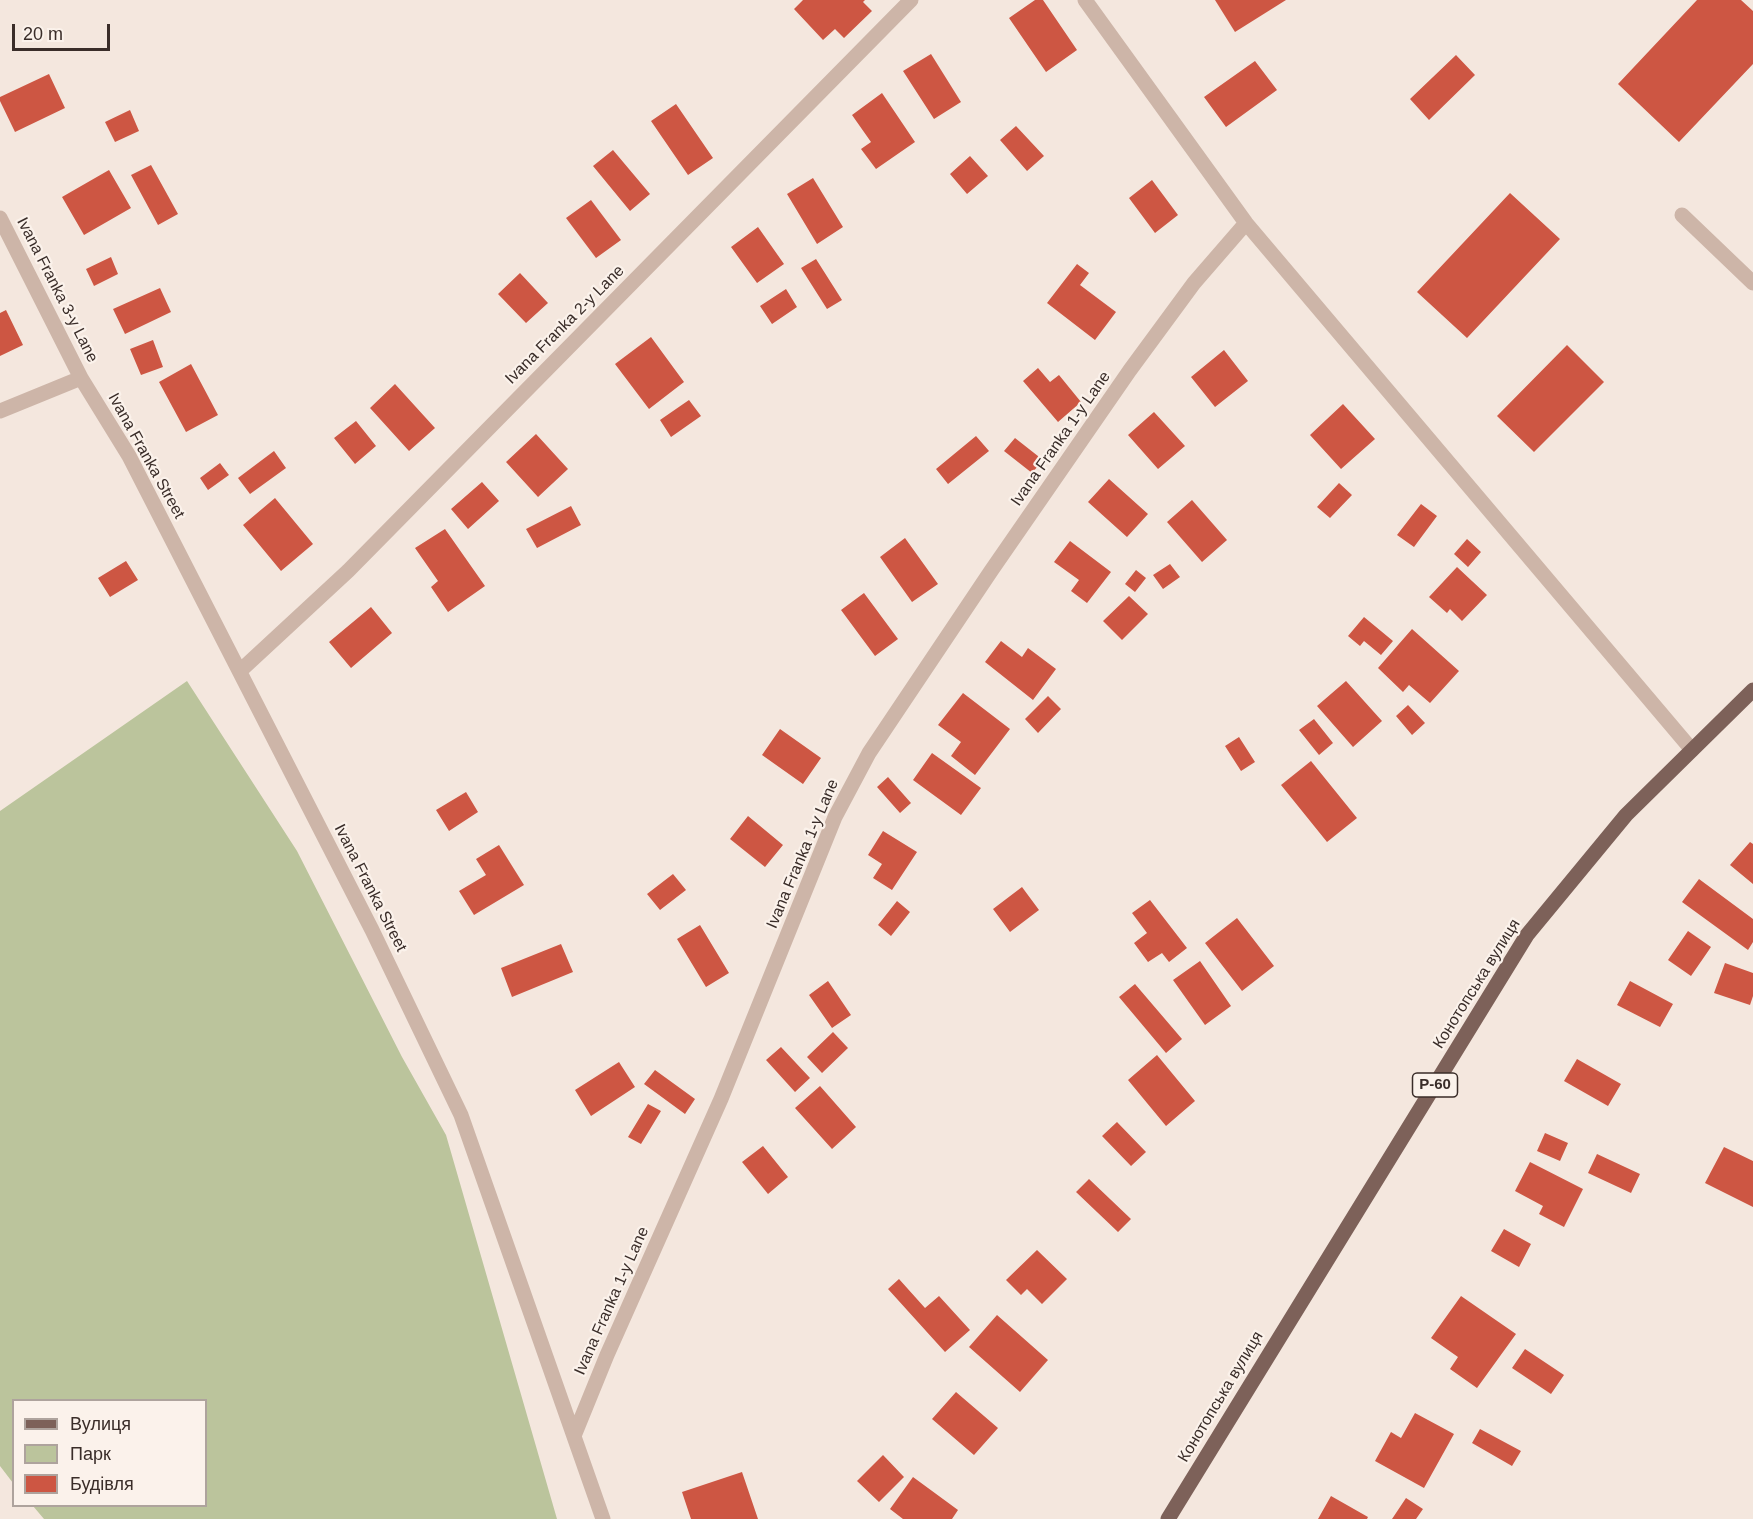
<!DOCTYPE html>
<html>
<head>
<meta charset="utf-8">
<style>
  body { margin:0 }
  #map { position:relative; width:1753px; height:1519px; overflow:hidden; background:#f4e7de; font-family:Arial,sans-serif }
  canvas { display:block }
  .legend { position:absolute; left:12px; top:1399px; width:195px; height:108px; box-sizing:border-box; background:#fbf2eb; border:2px solid #aea39d; margin:0; padding:8px 10px; list-style:none; font-size:18px; color:#3a2d29 }
  .legend li { display:flex; align-items:center; gap:12px; height:30px }
  .legend b { width:30px; border:2px solid #aea39d }
  .scale { position:absolute; left:12px; top:24px; width:98px; height:27px; box-sizing:border-box; border:3px solid #3a2d29; border-top:0; padding-left:8px; font-size:18px; line-height:21px; white-space:nowrap; color:#3a2d29; -webkit-text-stroke:4px #fbf2eb; paint-order:stroke }
</style>
</head>
<body>
<div id="map">
<canvas width="1753" height="1519"></canvas>
<ul class="legend">
<li><b style="height:8px;background:#7d6159"></b>Вулиця</li>
<li><b style="height:16px;background:#bbc49c"></b>Парк</li>
<li><b style="height:16px;background:#cd5643"></b>Будівля</li>
</ul>
<div class="scale">20 m</div>
</div>
<script>
const c = document.querySelector('canvas').getContext('2d');
c.lineJoin = 'round';
function fill(path, color) {
  c.fillStyle = color;
  c.fill(path, 'evenodd');
}
function shape(rows) {
  const path = new Path2D();
  for (const r of rows) {
    path.moveTo(r[0], r[1]);
    for (let i = 2; i < r.length; i += 2) path.lineTo(r[i], r[i + 1]);
  }
  return path;
}
function strokePath(path, color, width, dash) {
  c.strokeStyle = color;
  c.lineWidth = width;
  c.lineCap = dash ? 'butt' : 'round';
  c.setLineDash(dash || []);
  c.stroke(path);
}
function drawText(font, color, halo, rows, align = 'center') {
  c.font = font + ' Arial,sans-serif';
  c.lineWidth = 4.5;
  c.setLineDash([]);
  c.textBaseline = 'middle';
  c.strokeStyle = halo;
  c.fillStyle = color;
  for (const [text, x, y, turn = 0] of rows) {
    c.save();
    c.translate(x, y);
    c.rotate((+turn || 0) * Math.PI / 180);
    c.textAlign = isNaN(turn) ? turn : align;
    if (halo) c.strokeText(text, 0, 0);
    c.fillText(text, 0, 0);
    c.restore();
  }
}
const green = shape([
  [187,681,297,851,402,1057,446,1135,557,1519,44,1519,33,1506,206,1506,206,1400,14,1400,13,1483,0,1466,0,811]
]);
const building = shape([
  [803,0,865,0,863,2,872,11,844,38,835,29,823,40,794,9],
  [1035,0,1043,0,1077,50,1046,72,1009,18],
  [1215,0,1286,0,1235,32],
  [1697,0,1741,0,1753,11,1753,64,1679,142,1618,84],
  [931,54,961,102,934,119,903,71],
  [1456,55,1475,75,1429,120,1410,99],
  [1255,61,1277,90,1226,127,1204,97],
  [49,74,65,108,15,132,0,101,0,97],
  [882,93,915,142,876,169,861,149,871,142,852,115],
  [676,104,713,158,688,175,651,121],
  [130,110,139,131,115,142,105,122],
  [1016,126,1044,156,1027,171,1000,140],
  [613,150,650,194,630,211,593,166],
  [970,156,988,176,967,194,950,174],
  [151,165,178,214,158,225,131,175],
  [109,170,131,208,84,235,62,197],
  [813,178,843,227,817,244,787,194],
  [1152,180,1178,215,1155,233,1129,198],
  [1510,193,1560,239,1467,338,1417,292],
  [591,200,621,240,596,258,566,218],
  [758,227,784,264,757,283,731,247],
  [111,257,118,274,94,286,86,269],
  [816,259,842,300,827,309,801,268],
  [1077,264,1089,273,1080,285,1116,312,1095,340,1047,303],
  [520,273,548,303,526,323,498,294],
  [160,288,171,312,125,334,113,309],
  [786,289,797,307,772,324,760,306],
  [6,310,23,345,0,356,0,313],
  [651,337,684,382,649,409,615,364],
  [153,340,163,367,141,375,130,349],
  [1567,345,1604,382,1534,452,1497,416],
  [1224,350,1248,381,1215,407,1191,377],
  [191,364,218,415,186,432,159,382],
  [1038,368,1050,382,1059,375,1081,402,1058,422,1023,381],
  [395,384,435,428,409,451,370,408],
  [689,400,701,416,671,437,660,420],
  [1343,404,1375,439,1341,469,1310,435],
  [1154,412,1185,446,1158,469,1128,435],
  [356,421,376,446,355,464,334,438],
  [536,434,568,469,538,497,506,462],
  [976,436,989,451,948,484,936,469],
  [1015,438,1043,460,1032,473,1004,451],
  [274,451,286,468,250,494,238,478],
  [220,463,229,475,208,490,200,478],
  [1109,479,1148,514,1127,537,1088,502],
  [482,482,499,501,468,529,451,509],
  [1339,483,1352,495,1330,518,1317,507],
  [275,498,313,544,281,571,243,525],
  [1192,500,1227,540,1202,562,1167,522],
  [1421,504,1437,516,1414,547,1397,535],
  [571,506,581,525,537,548,526,529],
  [445,529,485,586,448,612,431,587,438,581,415,548],
  [905,538,938,584,912,602,880,557],
  [1467,539,1481,552,1468,567,1454,554],
  [1070,541,1111,572,1087,603,1071,591,1079,580,1054,562],
  [126,561,138,580,110,597,98,578],
  [1170,564,1180,577,1163,589,1153,575],
  [1457,567,1487,595,1462,621,1450,609,1447,613,1429,597],
  [1136,570,1146,578,1135,592,1125,584],
  [864,593,898,639,875,656,841,610],
  [1129,596,1148,614,1122,640,1103,621],
  [371,607,392,633,351,668,329,642],
  [1364,617,1393,641,1381,655,1364,641,1360,646,1348,636],
  [1412,629,1459,671,1430,703,1409,685,1403,692,1378,668],
  [1001,641,1022,657,1028,648,1056,669,1033,700,985,662],
  [1346,681,1382,721,1353,747,1317,706],
  [963,693,1010,729,975,775,951,756,961,742,938,725],
  [1048,696,1061,709,1038,733,1025,719],
  [1408,705,1425,723,1412,735,1396,716],
  [1314,719,1333,743,1319,755,1299,730],
  [780,729,821,758,803,784,762,755],
  [1239,737,1255,762,1241,771,1225,746],
  [932,753,981,788,961,815,913,780],
  [1311,761,1357,818,1327,842,1281,785],
  [888,777,911,803,900,813,877,787],
  [466,792,478,812,449,831,436,810],
  [748,816,783,845,765,867,730,839],
  [883,831,917,852,892,890,873,878,882,864,868,855],
  [1750,842,1753,844,1753,884,1730,865],
  [499,845,524,885,474,915,459,891,486,875,476,859],
  [673,874,686,890,660,910,647,894],
  [1699,879,1753,919,1753,942,1748,950,1682,902],
  [1022,887,1039,910,1010,932,993,909],
  [1150,900,1187,948,1169,962,1162,953,1148,962,1134,943,1147,933,1132,913],
  [897,901,910,912,891,936,878,925],
  [1237,918,1274,966,1242,991,1205,943],
  [700,925,729,973,706,987,677,939],
  [1688,931,1711,947,1691,976,1668,960],
  [561,944,573,972,512,997,501,968],
  [1200,961,1231,1006,1205,1025,1173,980],
  [1725,963,1753,973,1753,996,1750,1005,1714,993],
  [828,981,851,1015,832,1028,809,995],
  [1630,981,1673,1004,1660,1027,1617,1005],
  [1135,984,1182,1039,1166,1053,1119,997],
  [833,1032,848,1048,822,1073,807,1057],
  [781,1047,810,1078,795,1092,766,1060],
  [1157,1055,1195,1101,1166,1126,1128,1080],
  [1577,1059,1621,1084,1608,1106,1564,1081],
  [619,1062,635,1087,591,1116,575,1090],
  [655,1070,695,1099,685,1114,644,1084],
  [820,1086,856,1127,832,1149,795,1108],
  [648,1104,661,1111,641,1144,628,1137],
  [1117,1122,1146,1152,1131,1166,1102,1136],
  [1545,1133,1568,1143,1560,1161,1537,1151],
  [763,1146,788,1177,768,1194,742,1162],
  [1724,1147,1753,1161,1753,1207,1705,1183],
  [1597,1154,1640,1174,1631,1193,1588,1173],
  [1530,1162,1583,1189,1564,1227,1539,1214,1543,1206,1515,1191],
  [1089,1179,1131,1219,1118,1232,1076,1192],
  [1504,1229,1531,1244,1519,1267,1491,1251],
  [1037,1250,1067,1279,1042,1304,1027,1289,1021,1295,1006,1280],
  [899,1279,925,1308,939,1296,970,1330,945,1352,888,1289],
  [1461,1296,1516,1334,1477,1388,1450,1369,1458,1357,1431,1338],
  [997,1315,1048,1360,1020,1392,969,1347],
  [1525,1349,1564,1375,1551,1394,1512,1368],
  [956,1392,998,1428,974,1455,932,1419],
  [1415,1413,1454,1434,1424,1488,1375,1461,1391,1432,1401,1438],
  [1480,1429,1521,1451,1512,1466,1472,1443],
  [883,1455,904,1477,879,1502,857,1481],
  [742,1472,758,1519,691,1519,682,1492],
  [913,1477,958,1510,952,1519,903,1519,890,1509],
  [1331,1496,1368,1517,1367,1519,1318,1519],
  [1406,1498,1423,1509,1416,1519,1392,1519]
]);
const minor = shape([
  [1085,0,1246,223,1692,750],
  [1682,215,1753,283],
  [0,218,81,378],
  [0,411,81,378,129,456,372,930,461,1115,603,1519],
  [240,671,348,571,911,0],
  [574,1436,607,1355,721,1099,835,817,869,753,991,571,1130,370,1194,283,1246,223]
]);
const primary = shape([
  [1168,1519,1527,935,1626,815,1753,690]
]);
const shields = [
  [1435,1085,45]
];
const shieldNames = [
  ["Р-60",1435,1085]
];
const streetNames = [
  ["Ivana Franka 3-y Lane",57,290,63],
  ["Ivana Franka 2-y Lane",565,325,-45],
  ["Ivana Franka 1-y Lane",1061,439,-55],
  ["Ivana Franka Street",146,456,61],
  ["Ivana Franka 1-y Lane",803,854,-67],
  ["Ivana Franka Street",370,888,63],
  ["Конотопська вулиця",1477,984,-58],
  ["Ivana Franka 1-y Lane",612,1301,-66],
  ["Конотопська вулиця",1221,1397,-59]
];
fill(green, '#bbc49c');
fill(building, '#cd5643');
strokePath(minor, '#cdb5a8', 15);
strokePath(primary, '#7d6159', 15);
for (const [x, y, w] of shields) {
  const box = new Path2D();
  box.roundRect(x - w / 2, y - 12, w, 24, 4.5);
  c.fillStyle = '#fbf2eb';
  c.fill(box);
  strokePath(box, '#3a2d29', 1.5);
}
drawText('bold 15px', '#3a2d29', null, shieldNames);
drawText('16px', '#3a2d29', '#fbf2eb', streetNames);
</script>
</body>
</html>
